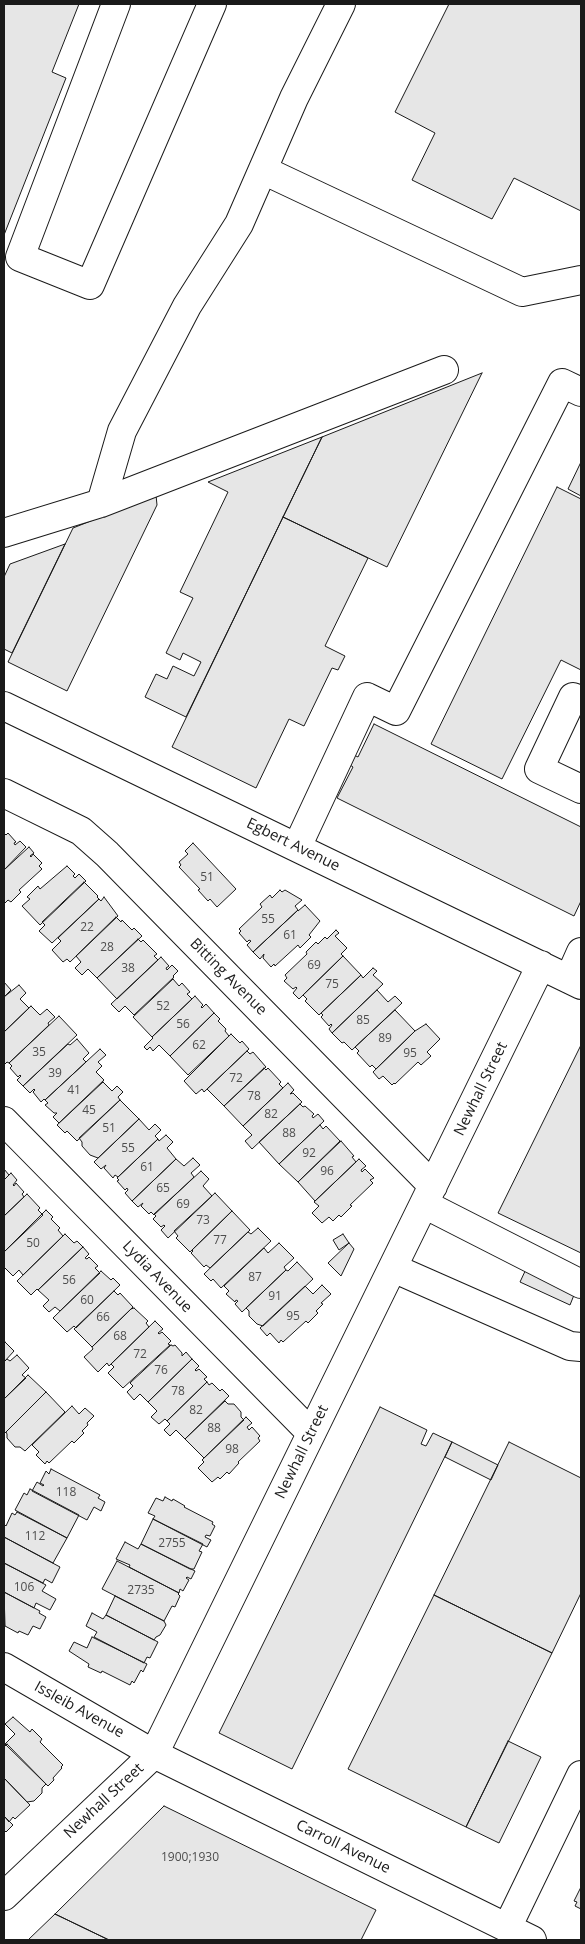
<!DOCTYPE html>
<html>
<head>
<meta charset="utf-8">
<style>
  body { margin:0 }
  #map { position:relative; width:585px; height:1944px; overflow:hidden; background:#fff; font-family:"Open Sans",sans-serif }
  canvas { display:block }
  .frame { position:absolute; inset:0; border:5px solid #1a1a1a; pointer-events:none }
</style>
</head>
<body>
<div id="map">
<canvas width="585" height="1944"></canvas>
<div class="frame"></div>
</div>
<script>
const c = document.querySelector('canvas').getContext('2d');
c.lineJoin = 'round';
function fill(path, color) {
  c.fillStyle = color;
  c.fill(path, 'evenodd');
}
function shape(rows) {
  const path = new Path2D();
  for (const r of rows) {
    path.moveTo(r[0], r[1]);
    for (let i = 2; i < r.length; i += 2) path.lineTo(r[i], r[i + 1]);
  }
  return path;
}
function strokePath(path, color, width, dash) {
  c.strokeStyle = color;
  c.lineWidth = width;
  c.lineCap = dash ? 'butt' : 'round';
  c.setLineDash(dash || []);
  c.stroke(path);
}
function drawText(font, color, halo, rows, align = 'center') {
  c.font = font + ' "Open Sans",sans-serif';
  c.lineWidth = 4;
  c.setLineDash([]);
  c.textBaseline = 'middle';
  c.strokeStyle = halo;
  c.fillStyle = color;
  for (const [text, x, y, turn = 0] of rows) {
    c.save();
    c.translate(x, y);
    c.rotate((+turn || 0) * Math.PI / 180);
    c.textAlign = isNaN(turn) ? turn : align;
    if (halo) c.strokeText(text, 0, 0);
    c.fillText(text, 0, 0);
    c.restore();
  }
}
const building = shape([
  [4,4,79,4,52,72,66,78,4,235,4,4],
  [449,4,581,4,581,211,514,178,492,219,412,180,435,133,395,112,449,4],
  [482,373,387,567,283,517,322,437,482,373],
  [322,437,186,717,145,697,156,674,167,679,173,666,194,676,201,662,183,653,180,660,166,653,193,598,180,592,228,492,208,482,322,437],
  [581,462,581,496,568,489,581,462],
  [557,487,581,499,581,670,561,660,502,779,431,744,557,487],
  [156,495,157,505,67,691,8,662,73,528,156,495],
  [283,517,368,558,325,646,345,656,338,670,332,668,304,726,289,719,256,788,172,747,283,517],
  [65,544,12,653,4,649,4,577,10,564,65,544],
  [374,724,581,827,581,901,574,916,337,798,353,767,350,765,354,755,358,757,374,724],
  [4,833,6,835,8,833,16,842,14,843,15,845,20,841,26,847,4,870,4,833],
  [193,843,236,889,217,907,210,899,208,901,198,890,200,889,179,867,181,865,179,862,188,854,185,851,193,843],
  [29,847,34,853,30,856,31,857,33,854,42,863,39,866,42,869,19,890,21,892,11,902,8,900,4,904,4,870,29,847],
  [67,866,75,874,73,876,75,878,79,874,86,881,40,925,22,906,30,899,27,897,38,886,40,889,67,866],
  [84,882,98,896,97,897,99,899,52,943,39,931,45,925,42,922,84,882],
  [280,890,282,892,285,890,302,900,295,906,298,910,253,952,247,945,251,941,249,940,247,942,239,933,241,931,239,929,262,907,260,904,270,895,272,898,280,890],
  [104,897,118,916,70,962,67,959,63,962,52,950,61,941,58,938,99,899,101,901,104,897],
  [305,905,320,921,309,935,311,937,300,948,298,945,275,966,274,964,271,967,263,958,264,954,260,959,253,952,298,910,298,911,305,905],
  [116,917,121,922,122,920,132,930,134,928,142,936,97,978,88,969,82,975,75,968,81,962,76,956,116,917],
  [336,930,339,933,335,936,347,948,341,954,343,956,299,999,293,993,297,988,296,987,293,989,284,981,287,978,285,975,307,954,306,952,316,942,318,944,325,937,327,939,336,930],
  [138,939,141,942,143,940,157,954,154,956,158,960,117,999,97,978,138,939],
  [343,956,361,975,319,1015,305,1001,307,999,303,995,343,956],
  [161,957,169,966,166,968,167,970,172,965,178,971,173,976,174,977,134,1015,125,1006,119,1012,111,1004,161,957],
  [373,968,377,971,373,975,383,984,332,1033,329,1029,332,1025,331,1024,329,1026,321,1017,323,1015,321,1013,361,975,363,978,373,968],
  [173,979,179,986,182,983,190,992,187,994,192,999,152,1037,133,1017,173,979],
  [4,982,11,990,4,997,4,982],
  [19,985,26,993,20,999,29,1008,4,1032,4,997,19,985],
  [377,990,388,1002,395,996,402,1003,352,1050,344,1042,342,1043,332,1033,377,990],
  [195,996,203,1005,201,1007,202,1008,206,1004,214,1013,170,1056,159,1045,153,1051,150,1047,147,1050,144,1047,153,1038,152,1037,195,996],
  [31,1006,40,1015,47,1009,55,1017,48,1023,49,1025,9,1063,7,1062,5,1064,4,1062,4,1032,31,1006],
  [395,1010,415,1031,376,1069,372,1065,370,1067,357,1053,359,1051,355,1047,395,1010],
  [214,1013,220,1019,218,1021,226,1029,225,1031,229,1036,188,1075,170,1056,214,1013],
  [59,1016,77,1035,23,1086,17,1080,21,1076,20,1075,18,1077,10,1068,12,1066,9,1063,59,1016],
  [426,1024,440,1039,427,1052,431,1056,421,1065,418,1062,395,1084,394,1083,392,1085,383,1076,379,1079,373,1072,415,1031,426,1024],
  [231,1034,240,1043,242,1041,249,1049,204,1092,202,1089,196,1094,184,1081,231,1034],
  [77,1039,89,1053,83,1059,86,1062,45,1100,44,1099,41,1102,33,1092,35,1090,34,1089,30,1093,23,1086,68,1044,70,1045,77,1039],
  [581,1045,581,1253,498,1213,581,1045],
  [100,1049,106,1055,98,1062,102,1066,96,1072,104,1080,59,1123,53,1117,57,1113,54,1113,45,1105,48,1103,45,1100,100,1049],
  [247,1051,250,1054,253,1052,266,1067,224,1106,207,1089,247,1051],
  [264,1068,266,1070,268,1068,281,1082,279,1084,283,1088,243,1126,224,1106,264,1068],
  [103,1082,112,1091,117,1086,123,1092,118,1097,120,1100,77,1141,67,1131,65,1133,57,1125,103,1082],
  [288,1083,294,1090,290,1094,293,1093,302,1102,252,1149,245,1141,252,1135,243,1126,288,1083],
  [120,1100,139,1119,98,1158,90,1155,82,1146,82,1142,79,1138,120,1100],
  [300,1104,303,1107,305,1106,314,1114,312,1116,313,1118,318,1114,324,1121,279,1164,259,1142,300,1104],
  [139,1119,149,1130,155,1124,161,1130,155,1136,158,1139,118,1177,115,1175,113,1178,104,1168,106,1165,101,1169,94,1162,139,1119],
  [320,1125,323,1129,326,1126,340,1141,298,1182,279,1164,320,1125],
  [166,1135,173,1142,167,1148,176,1159,132,1201,125,1193,128,1190,127,1188,125,1190,117,1181,119,1180,117,1178,158,1139,159,1141,166,1135],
  [341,1141,354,1156,352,1157,356,1162,315,1201,298,1182,341,1141],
  [193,1158,200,1165,191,1173,194,1177,154,1215,151,1212,149,1214,141,1206,143,1203,138,1207,132,1201,176,1159,184,1166,193,1158],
  [359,1159,366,1166,361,1170,362,1172,365,1169,374,1178,370,1180,373,1183,350,1205,352,1206,341,1217,339,1215,333,1221,329,1217,322,1223,312,1213,319,1206,314,1202,359,1159],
  [4,1169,9,1175,4,1180,4,1169],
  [201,1171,209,1179,203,1186,212,1196,168,1238,161,1230,165,1226,164,1225,161,1227,153,1219,156,1216,154,1214,201,1171],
  [11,1173,17,1180,13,1185,14,1186,16,1183,24,1192,22,1194,24,1197,4,1216,4,1180,11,1173],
  [215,1193,232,1211,190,1252,176,1238,178,1236,174,1231,215,1193],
  [27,1194,40,1208,38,1210,43,1215,4,1252,4,1216,27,1194],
  [46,1210,53,1217,51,1219,60,1228,58,1230,63,1236,23,1275,19,1270,13,1276,4,1267,4,1252,46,1210],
  [232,1211,250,1230,210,1268,206,1265,204,1267,191,1253,193,1251,192,1250,232,1211],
  [258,1228,271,1241,221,1288,213,1279,211,1281,204,1274,248,1232,251,1234,258,1228],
  [65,1234,74,1243,77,1241,83,1247,38,1290,37,1289,31,1295,17,1281,65,1234],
  [343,1234,349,1243,339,1250,333,1240,343,1234],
  [279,1243,294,1258,284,1267,286,1270,242,1312,235,1304,238,1301,236,1300,235,1302,226,1294,229,1291,224,1286,264,1248,268,1253,279,1243],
  [349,1243,354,1249,341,1276,328,1263,349,1243],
  [83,1247,89,1254,85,1258,87,1259,89,1257,98,1266,95,1268,100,1273,60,1311,55,1307,49,1312,43,1306,49,1300,38,1290,83,1247],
  [297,1262,313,1279,263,1326,257,1324,249,1316,249,1311,246,1308,286,1270,288,1271,297,1262],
  [527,1267,576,1290,570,1305,520,1282,527,1267],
  [101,1271,111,1280,113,1278,120,1285,76,1328,74,1326,67,1332,53,1318,101,1271],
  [322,1285,331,1294,321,1303,323,1304,316,1311,318,1313,308,1323,306,1321,283,1342,281,1340,279,1343,270,1333,267,1336,260,1328,305,1286,313,1294,322,1285],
  [114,1291,118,1295,120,1293,133,1307,92,1347,74,1329,114,1291],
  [134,1308,148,1321,146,1323,149,1327,109,1366,107,1363,98,1372,84,1357,93,1349,92,1347,131,1309,134,1308],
  [155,1321,163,1329,158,1333,159,1334,162,1332,171,1341,168,1344,170,1345,123,1388,108,1373,114,1367,111,1364,155,1321],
  [5,1342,14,1351,4,1362,4,1343,5,1342],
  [171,1345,173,1346,175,1345,182,1353,182,1356,186,1352,192,1359,148,1402,140,1394,134,1400,127,1392,133,1386,130,1383,171,1345],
  [17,1355,29,1368,22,1375,26,1378,4,1399,4,1362,7,1359,10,1361,17,1355],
  [192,1359,199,1366,195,1370,196,1371,199,1369,207,1377,204,1379,207,1382,167,1421,165,1419,159,1424,151,1417,157,1411,148,1402,192,1359],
  [28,1375,46,1392,4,1434,4,1399,28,1375],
  [207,1382,209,1385,212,1383,220,1391,222,1389,229,1396,185,1439,176,1430,170,1436,164,1430,170,1424,167,1421,207,1382],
  [46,1392,65,1412,25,1451,20,1447,15,1447,7,1438,7,1434,6,1432,46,1392],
  [225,1401,228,1404,234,1404,241,1412,241,1417,244,1420,204,1458,185,1439,225,1401],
  [72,1406,79,1414,85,1408,94,1416,87,1423,88,1425,82,1431,84,1433,74,1443,72,1441,49,1463,47,1461,45,1464,36,1455,39,1452,32,1445,72,1406],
  [380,1407,427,1430,421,1444,426,1446,433,1433,452,1442,292,1769,219,1733,380,1407],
  [246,1417,252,1423,247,1427,249,1430,252,1427,260,1436,258,1438,260,1441,238,1462,239,1463,229,1474,227,1472,220,1479,218,1477,212,1482,198,1468,204,1462,202,1460,246,1417],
  [452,1442,498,1465,491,1480,445,1457,452,1442],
  [509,1442,581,1478,581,1593,552,1653,434,1595,509,1442],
  [51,1469,100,1495,98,1498,105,1502,101,1511,94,1507,87,1520,32,1491,37,1482,43,1486,44,1485,40,1483,46,1471,49,1474,51,1469],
  [30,1489,79,1515,67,1538,15,1510,24,1493,27,1495,30,1489],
  [165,1497,172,1501,173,1499,185,1506,184,1507,213,1522,212,1524,215,1526,210,1536,206,1535,205,1537,211,1540,207,1547,153,1519,155,1516,148,1513,156,1498,163,1501,165,1497],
  [17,1512,67,1538,53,1563,4,1537,4,1524,6,1526,12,1513,15,1515,17,1512],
  [153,1519,203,1544,199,1551,202,1552,194,1569,190,1569,141,1544,153,1519],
  [4,1537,60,1567,52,1583,45,1579,43,1583,4,1563,4,1537],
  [125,1542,138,1549,141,1544,195,1571,191,1579,187,1577,186,1578,189,1580,183,1591,180,1589,179,1593,129,1567,130,1565,116,1559,125,1542],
  [117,1561,179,1593,178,1594,180,1596,175,1607,172,1606,164,1621,102,1589,117,1561],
  [4,1563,46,1585,42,1591,56,1599,50,1610,36,1603,34,1608,4,1592,4,1563],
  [4,1592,40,1611,39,1613,46,1617,40,1629,33,1626,28,1635,19,1631,18,1633,5,1626,4,1592],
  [434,1595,552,1653,466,1827,348,1769,434,1595],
  [115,1596,164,1621,166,1625,160,1635,156,1637,154,1640,106,1615,115,1596],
  [92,1613,103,1619,106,1615,158,1642,150,1658,147,1657,144,1663,94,1637,97,1632,86,1626,92,1613],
  [92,1637,147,1664,143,1672,141,1670,134,1683,132,1681,130,1685,102,1671,101,1673,88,1667,89,1664,69,1651,74,1642,87,1648,92,1637],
  [13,1717,30,1732,32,1729,42,1739,40,1742,63,1765,61,1767,62,1768,53,1778,54,1780,48,1786,5,1744,15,1734,5,1724,13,1717],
  [508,1741,541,1757,499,1843,466,1827,508,1741],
  [7,1744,46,1784,42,1788,42,1793,34,1801,27,1802,4,1778,4,1747,7,1744],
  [4,1778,30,1805,15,1819,13,1817,9,1822,4,1816,4,1778],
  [164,1806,376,1910,361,1940,109,1940,55,1914,164,1806],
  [4,1816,13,1825,6,1832,4,1830,4,1816],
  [581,1887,581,1909,575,1906,577,1902,574,1901,581,1887],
  [55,1914,109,1940,28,1940,55,1914]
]);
const minor = shape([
  [116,4,20,257,90,285,212,4],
  [263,170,522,292,581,280],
  [101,503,122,431,187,306,239,224,294,98,341,4],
  [4,533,101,503,444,370],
  [581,701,573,697,539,769,581,789],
  [4,706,581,985],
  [4,793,81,831,107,854,433,1186],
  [297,847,367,697,396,711,562,383,581,392],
  [569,979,581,952],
  [4,1121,311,1433],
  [424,1204,581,1284],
  [393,1268,570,1346,581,1347],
  [4,1667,154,1754,532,1940],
  [4,1896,154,1754,541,965],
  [507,1928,581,1775]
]);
const numberNames = [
  ["51",207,878],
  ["55",268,920],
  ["22",87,928],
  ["61",290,936],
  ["28",107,948],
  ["69",314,966],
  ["38",128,969],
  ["75",332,985],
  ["52",163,1007],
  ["85",363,1021],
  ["56",183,1025],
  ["89",385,1039],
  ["62",199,1046],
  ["35",39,1053],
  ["95",410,1054],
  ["39",55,1074],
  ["72",236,1079],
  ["41",74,1091],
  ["78",254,1097],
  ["45",89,1111],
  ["82",271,1115],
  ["51",109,1129],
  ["88",289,1134],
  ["55",128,1149],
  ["92",309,1154],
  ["61",147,1168],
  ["96",327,1172],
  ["65",163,1189],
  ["69",183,1205],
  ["73",203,1221],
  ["77",220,1241],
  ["50",33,1244],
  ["87",255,1278],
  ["56",69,1281],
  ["91",275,1297],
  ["60",87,1301],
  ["95",293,1317],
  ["66",103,1318],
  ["68",120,1337],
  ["72",140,1355],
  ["76",161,1371],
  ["78",178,1392],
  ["82",196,1411],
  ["88",214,1429],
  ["98",232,1450],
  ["118",66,1493],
  ["112",35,1537],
  ["2755",172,1544],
  ["106",24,1588],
  ["2735",141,1591],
  ["1900;1930",190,1858]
];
const streetNames = [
  ["Egbert Avenue",293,845,26],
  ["Bitting Avenue",228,977,45],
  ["Newhall Street",481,1089,-64],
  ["Lydia Avenue",157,1277,46],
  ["Newhall Street",302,1452,-64],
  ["Issleib Avenue",79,1710,29],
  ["Newhall Street",104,1801,-43],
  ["Carroll Avenue",343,1847,26]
];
fill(building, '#e6e6e6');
strokePath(building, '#1a1a1a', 1);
strokePath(minor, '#1a1a1a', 30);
strokePath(minor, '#fff', 28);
drawText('12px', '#4d4d4d', null, numberNames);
drawText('15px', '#1a1a1a', '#fff', streetNames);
</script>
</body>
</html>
